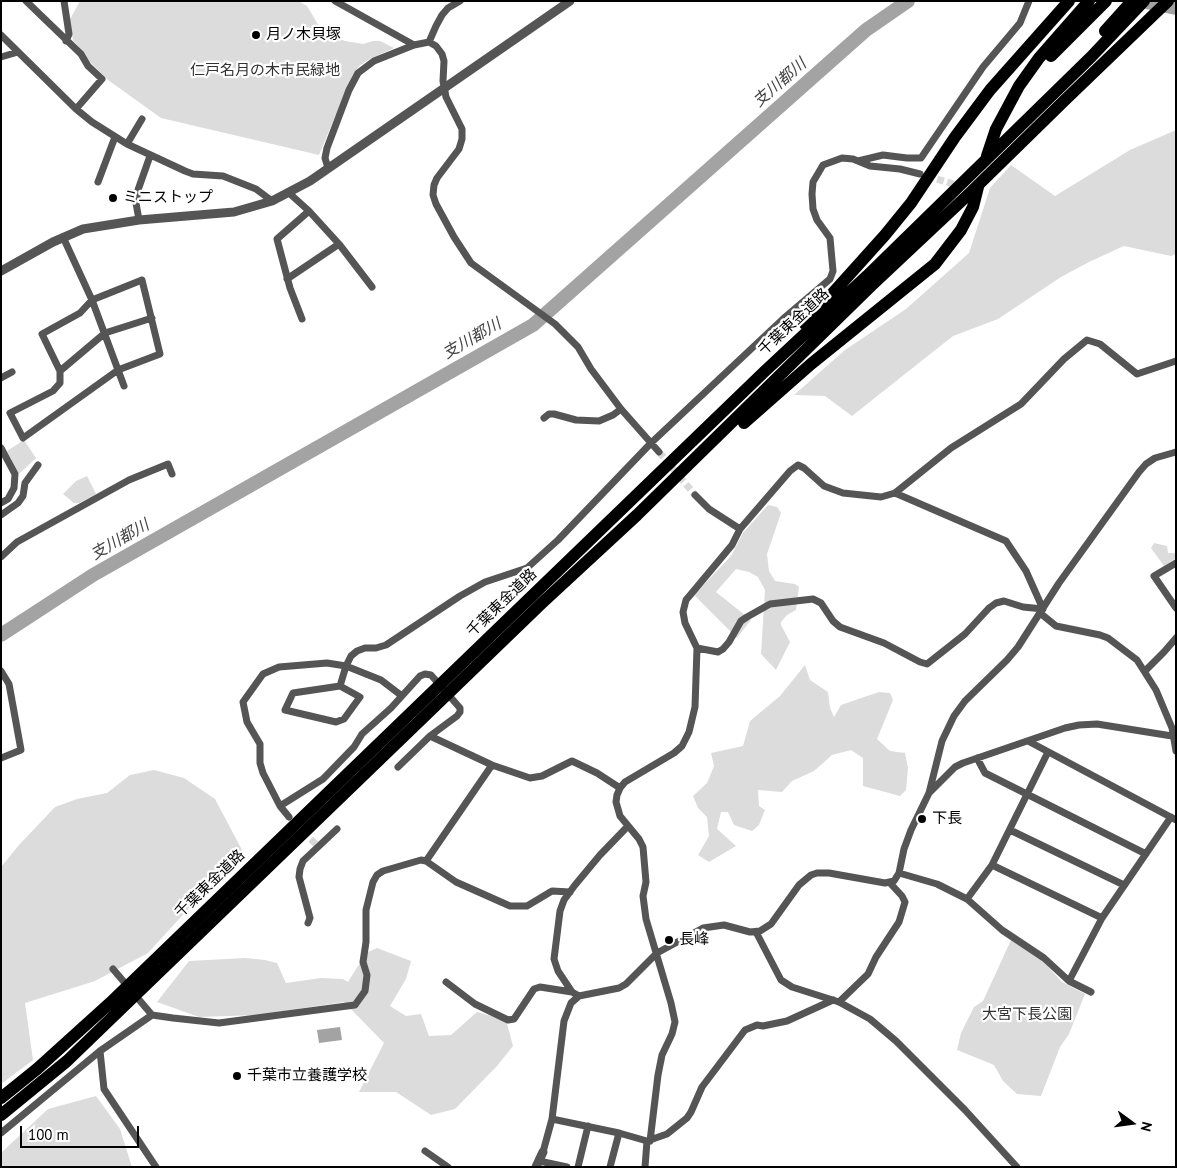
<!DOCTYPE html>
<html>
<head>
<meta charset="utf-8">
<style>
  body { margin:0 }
  #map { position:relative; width:1177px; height:1168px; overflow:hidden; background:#fff; font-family:"PT Sans",sans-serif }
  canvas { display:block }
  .frame { position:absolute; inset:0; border:2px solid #000; pointer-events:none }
  .north { position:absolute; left:1107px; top:1098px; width:50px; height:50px; -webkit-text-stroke:4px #fff; paint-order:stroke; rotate:104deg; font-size:14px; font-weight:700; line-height:20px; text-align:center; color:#000 }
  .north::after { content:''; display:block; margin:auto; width:18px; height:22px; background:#000; clip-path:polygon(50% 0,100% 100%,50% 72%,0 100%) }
  .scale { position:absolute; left:20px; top:1126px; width:119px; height:22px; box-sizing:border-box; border:2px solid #000; border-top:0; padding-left:6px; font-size:15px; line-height:18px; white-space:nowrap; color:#000; -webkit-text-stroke:4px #fff; paint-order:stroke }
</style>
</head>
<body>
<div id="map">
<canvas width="1177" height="1168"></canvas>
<div class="frame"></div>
<div class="north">N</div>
<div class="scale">100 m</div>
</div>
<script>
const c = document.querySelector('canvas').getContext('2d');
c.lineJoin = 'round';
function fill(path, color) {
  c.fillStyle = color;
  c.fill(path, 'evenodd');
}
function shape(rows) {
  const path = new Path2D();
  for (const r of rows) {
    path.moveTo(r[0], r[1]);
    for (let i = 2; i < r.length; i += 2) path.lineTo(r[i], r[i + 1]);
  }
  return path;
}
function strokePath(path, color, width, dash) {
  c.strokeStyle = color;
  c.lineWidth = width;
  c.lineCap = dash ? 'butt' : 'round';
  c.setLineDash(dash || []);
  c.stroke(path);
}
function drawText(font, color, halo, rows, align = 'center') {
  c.font = font + ' "PT Sans","Noto Sans JP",sans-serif';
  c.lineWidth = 4.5;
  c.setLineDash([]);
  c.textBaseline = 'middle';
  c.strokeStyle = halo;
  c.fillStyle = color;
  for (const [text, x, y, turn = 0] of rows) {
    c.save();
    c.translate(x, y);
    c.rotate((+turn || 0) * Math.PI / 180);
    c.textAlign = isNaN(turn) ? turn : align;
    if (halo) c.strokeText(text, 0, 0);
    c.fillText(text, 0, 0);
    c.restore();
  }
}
const green = shape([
  [80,1,298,1,307,6,319,26,332,36,345,41,363,44,373,41,380,41,394,48,368,60,359,66,352,76,319,155,161,118,108,80,89,61,85,54,73,40,69,21],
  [1176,130,1176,254,1171,256,1124,246,1089,262,1061,277,998,319,953,336,852,416,825,396,794,395,845,350,906,309,969,253,990,188,1011,165,1055,196,1130,150],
  [24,440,36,458,19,474,7,451],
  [87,476,96,494,79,503,74,503,63,494,76,481],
  [768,505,777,507,781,513,767,554,769,571,775,581,795,584,799,587,796,610,787,615,781,622,781,625,790,642,776,670,761,654,765,590,758,577,749,572,736,569,716,592,751,620,737,638,694,595,731,556,743,533],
  [1154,543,1167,546,1168,553,1175,553,1176,558,1164,566,1151,548],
  [805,665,810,680,828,692,830,708,834,717,841,705,879,692,890,693,893,700,877,739,890,751,905,753,908,768,906,790,900,796,863,786,863,758,851,750,832,755,814,771,792,781,782,792,758,790,759,806,765,810,759,825,752,831,734,825,728,812,721,812,717,829,736,846,709,862,698,855,709,836,707,817,698,808,693,796,707,783,714,766,711,753,743,746,750,721,780,696],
  [154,770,184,778,215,799,242,850,148,953,95,981,25,1003,33,1060,1,1084,1,867,19,845,55,807,77,799,107,793,130,775],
  [1011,940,1040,958,1062,982,1085,994,1069,1034,1060,1047,1041,1096,1017,1094,1003,1081,994,1065,957,1050,961,1033,974,1007,983,1001],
  [377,948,411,961,406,979,390,1006,406,1016,421,1014,429,1036,451,1035,477,1012,506,1020,513,1046,497,1066,455,1109,431,1115,396,1092,359,1092,384,1043,344,1002,257,1015,199,1017,157,1002,189,961,245,958,265,960,277,963,286,983,321,978,343,979,348,982,366,953],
  [96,1096,120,1129,132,1167,1,1167,1,1153,48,1109]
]);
const water = shape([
  [340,1027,342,1040,319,1043,317,1030]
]);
const river = shape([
  [1141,1,1176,8],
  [1,635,93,575,533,325,866,30,908,1]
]);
const minorTunnel = shape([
  [927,176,960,186],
  [659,452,695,495],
  [303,832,319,847]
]);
const minor = shape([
  [26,1,81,54,88,66,102,79,76,109],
  [64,1,69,34,66,41],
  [335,1,414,45],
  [1,35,76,109,92,122,127,144,185,171,193,174,223,176,256,189,272,201],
  [429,42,436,26,442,15,448,8,460,1],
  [1,57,18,52],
  [127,144,142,119],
  [858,161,883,155,907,158,921,158,983,67,1020,23,1029,1],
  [328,168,325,158,327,148,349,90,358,73,374,61,414,45,429,42,436,46,442,54,444,61,443,81,446,97,462,129,462,139,459,149,437,178,434,185,433,195,436,204,454,237,471,263,555,324,578,347,591,369,621,409,659,452],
  [98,182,115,137],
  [289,193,309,211,339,244,372,287],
  [139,220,136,203,138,190,150,156],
  [63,237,92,300,124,386],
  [287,279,339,244],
  [142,280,160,354,118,370,23,438,10,413,53,391,60,383,60,371,42,334,80,313,92,300,142,280],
  [302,319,290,288,277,239,309,211],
  [60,371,105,333,152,318],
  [1,378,12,372],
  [544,418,549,414,554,414,576,420,599,421,613,415,621,409],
  [1,448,15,474,14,488,8,499,1,503],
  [695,495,709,509,740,529],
  [1,515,18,503,23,496,25,483,38,465],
  [1,557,17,542,129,480,168,464,172,474],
  [1176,563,1154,576,1176,608],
  [1040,613,1056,626,1100,635,1108,638,1137,660,1156,690,1172,728,1176,751],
  [697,648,718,652,723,649,729,642,741,621,747,617,770,604,813,599,821,603,833,621,840,627,884,643,920,662,927,664,965,634,989,608,996,603,1004,601,1023,607,1043,609,1026,571,1006,541,895,493],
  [1,671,9,684,21,750,1,758],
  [1145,671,1164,652,1176,638],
  [340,686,346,666,351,656,357,651,365,648,376,648,386,645,460,596,485,582,527,568,558,540,651,443,783,319,830,279,833,271,830,238,817,220,813,209,812,194,813,182,823,165,842,158,853,159,870,166,900,169,920,174],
  [340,686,360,697,344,719,336,722,285,710,293,693,340,686],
  [1028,741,1176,820],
  [977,758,985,773,1146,854],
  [398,767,430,736],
  [929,793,955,767,963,763,1065,728,1079,725,1097,724,1172,736],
  [280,806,323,779,354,747,362,734,391,708,420,676,425,674,431,675,460,708,460,712,457,716,430,736,492,765,530,778,542,776,572,761,597,773,620,788],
  [289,817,280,806,263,773,260,763,260,744,247,722,243,702,263,674,279,667,327,663,346,666,381,680,402,696],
  [1010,830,1124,885],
  [426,861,492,765],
  [992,865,1102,918],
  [899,873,937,884,967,899,1002,930,1044,958,1069,981,1091,992],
  [967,899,992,865,1048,752],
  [308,923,310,918,299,877,300,869,303,861,337,829],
  [756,932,781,980,792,987,839,1002,870,1019,896,1041,965,1110,1017,1167],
  [113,969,152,1015,173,1018,219,1023,347,1006,355,1005,365,991,367,975,363,962,366,942,366,910,373,882,377,875,383,871,421,860,426,861,456,882,510,906,527,906,552,891,570,892],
  [1069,981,1102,918,1171,817],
  [446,982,475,1004,508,1020,514,1019,534,989,540,987,572,992],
  [579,996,572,992,558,971,554,959,560,911,564,900,575,885,600,855,628,826],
  [839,1002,868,974,876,957,899,922,905,902,902,896,890,883],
  [100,1051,104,1089,156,1167],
  [552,1119,619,1133,647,1141,667,1134,687,1118,691,1112,702,1087,745,1030,757,1025,763,1026,787,1021,833,1000],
  [1,1133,100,1051,152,1015],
  [650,1141,658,1075,662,1055,672,1034,675,1022,671,1003,646,919,643,896,646,882,643,847,639,839,620,816,616,802,617,795,620,788,625,782,674,753,682,746,689,732,695,707,697,648,685,623,683,612,686,600,732,545,740,529,790,471,798,465,804,468,824,486,843,493,881,497,895,493,951,448,1021,404,1064,359,1087,340,1100,344,1137,374,1176,361],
  [425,1151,448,1167],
  [543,1152,552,1119,564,1021,571,1003,579,996,619,988,626,984,657,953,703,928,724,925,750,932,760,931,771,924,799,885,811,875,817,873,829,873,885,883,894,881,899,873,904,849,911,830,929,793,942,741,954,716,965,701,1007,660,1018,647,1059,583,1139,472,1146,464,1155,458,1176,452],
  [539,1161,567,1167],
  [578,1167,588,1126],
  [610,1167,619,1133],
  [645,1167,647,1141]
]);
const tertiary = shape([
  [1,271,53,242,83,229,139,220,234,212,272,201,310,181,570,1],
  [536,1167,543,1152]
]);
const motorway = shape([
  [1105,31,1132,1],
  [1051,56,1106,1],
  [987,156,996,129,1019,86,1039,58,1089,1],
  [805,324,885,235,911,203,955,137,990,90,1069,1],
  [744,423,811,364,935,264,961,230,973,207,978,187],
  [1,1098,37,1069,110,1003,764,372,867,276,1091,57,1144,1],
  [1,1115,67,1061,542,603,637,515,872,285,970,193,1065,100,1168,1]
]);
const markers = [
  [256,35,5,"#000"],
  [113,198,5,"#000"],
  [922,819,5,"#000"],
  [669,940,5,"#000"],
  [237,1076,5,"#000"]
];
const poiNames = [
  ["月ノ木貝塚",266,35],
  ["ミニストップ",123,198],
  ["下長",932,819],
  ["長峰",679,940],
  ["千葉市立養護学校",247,1076]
];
const parkNames = [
  ["仁戸名月の木市民緑地",265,71],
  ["大宮下長公園",1027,1015]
];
const streetNames = [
  ["千葉東金道路",794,322,-43],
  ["千葉東金道路",502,603,-44],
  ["千葉東金道路",210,884,-44]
];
const waterNames = [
  ["支川都川",780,83,-41],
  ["支川都川",472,339,-30],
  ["支川都川",120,540,-30]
];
fill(green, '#dcdcdc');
fill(water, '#a3a3a3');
strokePath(river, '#a3a3a3', 14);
strokePath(minorTunnel, '#d9d9d9', 7, [7, 3.5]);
strokePath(minor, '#555', 7);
strokePath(tertiary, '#555', 9);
strokePath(motorway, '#000', 12);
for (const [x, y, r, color] of markers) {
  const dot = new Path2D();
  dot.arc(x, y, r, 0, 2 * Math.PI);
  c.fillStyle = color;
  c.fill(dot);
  strokePath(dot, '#fff', 2);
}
drawText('15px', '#000', '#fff', poiNames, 'left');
drawText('15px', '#333', '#fff', parkNames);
drawText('15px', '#000', '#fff', streetNames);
drawText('italic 16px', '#444', '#fff', waterNames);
</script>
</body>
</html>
